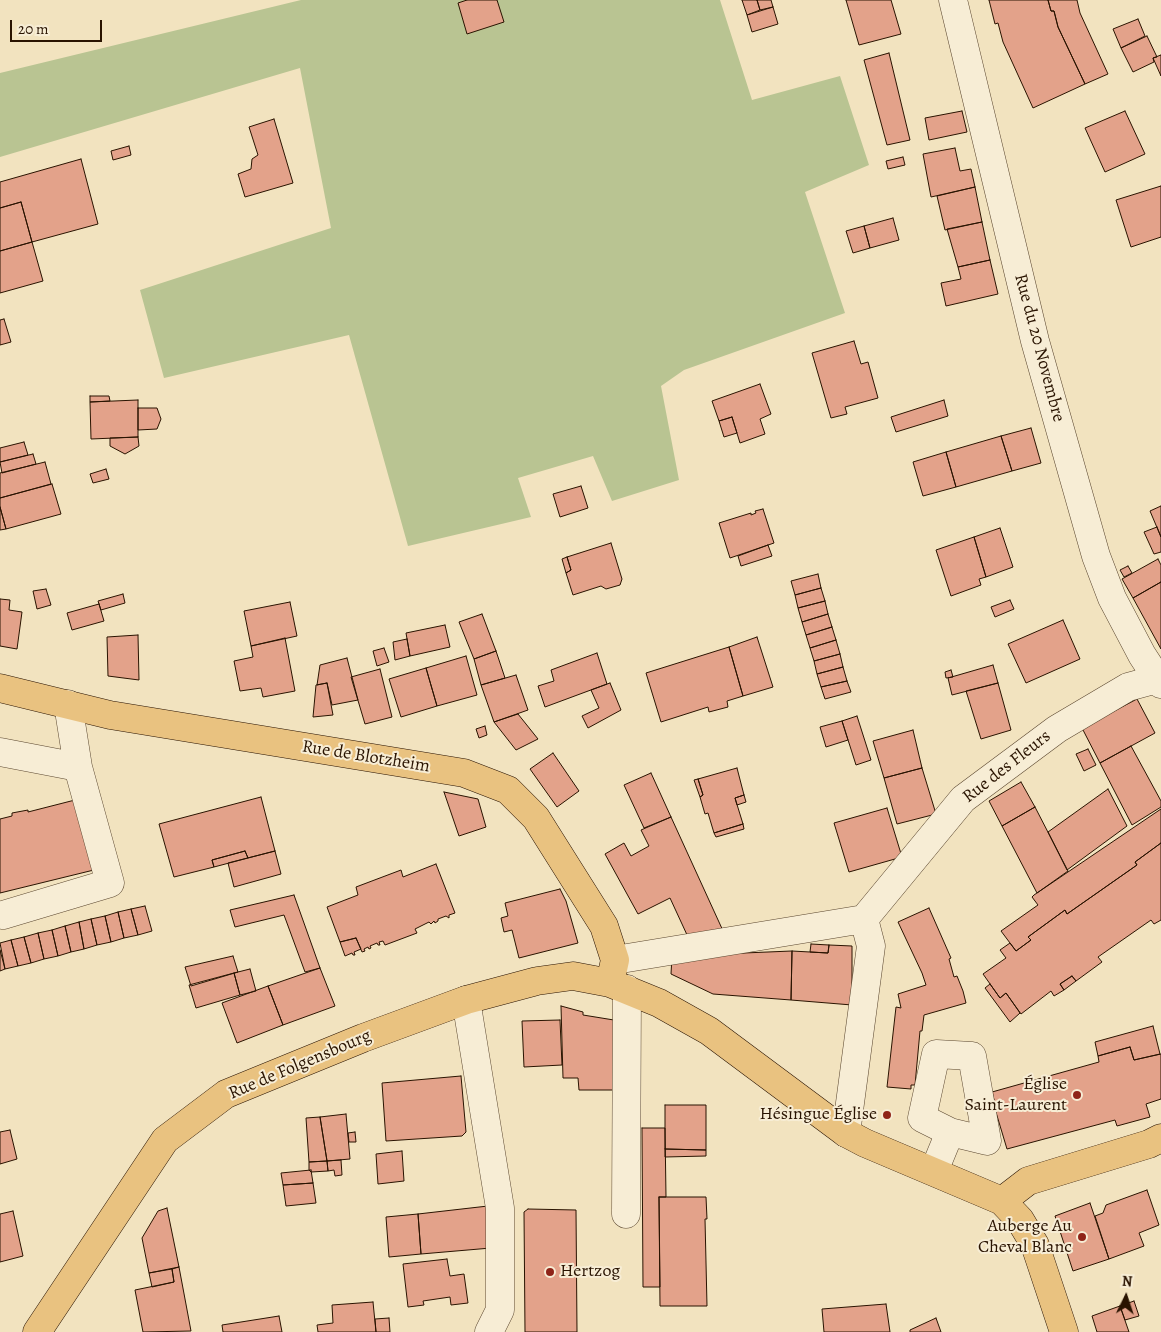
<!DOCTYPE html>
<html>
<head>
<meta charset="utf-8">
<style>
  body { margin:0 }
  #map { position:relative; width:1161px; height:1332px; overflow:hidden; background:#f2e3bf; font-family:Alegreya,serif }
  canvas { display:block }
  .north { position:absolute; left:1101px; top:1272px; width:50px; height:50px; -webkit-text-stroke:4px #f7edd5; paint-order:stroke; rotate:4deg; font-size:14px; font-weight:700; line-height:20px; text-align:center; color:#291300 }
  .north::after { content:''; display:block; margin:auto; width:18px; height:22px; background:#291300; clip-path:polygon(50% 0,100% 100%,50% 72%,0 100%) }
  .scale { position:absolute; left:10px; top:20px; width:92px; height:22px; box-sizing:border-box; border:2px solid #291300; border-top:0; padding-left:6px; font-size:15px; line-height:18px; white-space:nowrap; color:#291300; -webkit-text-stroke:4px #f7edd5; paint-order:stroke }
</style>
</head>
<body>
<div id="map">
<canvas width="1161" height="1332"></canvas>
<div class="north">N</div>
<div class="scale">20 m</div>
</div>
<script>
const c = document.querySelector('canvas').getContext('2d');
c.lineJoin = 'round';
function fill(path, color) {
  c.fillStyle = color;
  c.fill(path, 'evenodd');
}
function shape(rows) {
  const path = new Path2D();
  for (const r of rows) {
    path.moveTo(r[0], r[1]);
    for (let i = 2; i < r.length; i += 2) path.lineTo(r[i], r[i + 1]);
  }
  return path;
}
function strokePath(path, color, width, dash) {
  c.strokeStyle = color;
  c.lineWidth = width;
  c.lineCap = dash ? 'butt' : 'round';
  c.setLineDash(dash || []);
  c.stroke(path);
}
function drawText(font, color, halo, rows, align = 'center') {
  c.font = font + ' Alegreya,serif';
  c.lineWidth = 4;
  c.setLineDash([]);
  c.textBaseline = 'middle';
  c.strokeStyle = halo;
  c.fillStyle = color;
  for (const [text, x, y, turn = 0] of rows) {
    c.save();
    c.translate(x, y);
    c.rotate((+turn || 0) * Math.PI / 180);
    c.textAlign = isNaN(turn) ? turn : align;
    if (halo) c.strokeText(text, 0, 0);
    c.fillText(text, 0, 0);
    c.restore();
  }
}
const green = shape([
  [301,0,720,0,752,100,840,76,869,165,805,192,845,313,684,370,661,386,679,480,612,501,593,456,518,478,531,517,408,546,349,335,164,378,140,290,331,228,300,68,0,157,0,73]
]);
const building = shape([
  [467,0,497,0,504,22,467,34,458,3,467,0],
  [742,0,757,0,760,10,747,15,742,0],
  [757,0,771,0,773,7,760,10,757,0],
  [846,0,891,0,901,34,859,45,846,0],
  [989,0,1048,0,1051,11,1054,11,1058,27,1085,84,1033,108,1003,42,998,23,995,24,989,0],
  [1048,0,1077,0,1080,13,1108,74,1085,84,1058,27,1054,11,1051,11,1048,0],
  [773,7,778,24,752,32,747,15,773,7],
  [1138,19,1145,36,1121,48,1113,29,1138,19],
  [1147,36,1157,57,1153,58,1154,62,1133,72,1121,48,1147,36],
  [889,53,910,140,887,145,864,60,889,53],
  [1161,55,1161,76,1153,58,1161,55],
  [962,111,967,132,929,140,925,118,962,111],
  [1125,111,1145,154,1105,172,1085,128,1125,111],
  [274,119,293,183,245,197,238,174,251,169,252,159,258,155,249,127,274,119],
  [129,146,131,155,113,160,111,151,129,146],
  [955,148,960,171,971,169,975,187,931,197,923,154,955,148],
  [903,157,905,165,888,169,886,161,903,157],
  [81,159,98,224,32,242,21,202,0,208,0,182,81,159],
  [1161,186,1161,237,1131,247,1116,200,1161,186],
  [975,187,982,222,945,230,937,196,975,187],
  [21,202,32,242,0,251,0,208,21,202],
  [893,218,899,240,870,248,864,226,893,218],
  [982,222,990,260,958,267,947,229,982,222],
  [864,226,870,248,853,253,846,231,864,226],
  [32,242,43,281,0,293,0,251,32,242],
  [990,260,998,294,946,306,941,283,961,279,958,267,990,260],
  [4,319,11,342,0,345,0,320,4,319],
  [854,341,861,364,868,362,878,398,845,407,847,414,831,418,812,353,854,341],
  [760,384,771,414,760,419,765,434,740,443,732,417,719,421,712,401,760,384],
  [90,396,109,396,110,401,90,402,90,396],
  [138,400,138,437,91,439,90,402,138,400],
  [944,400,948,416,896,432,891,417,944,400],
  [138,408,157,408,161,419,157,429,138,430,138,408],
  [732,417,737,433,724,437,719,421,732,417],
  [1031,428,1041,463,1012,471,1001,436,1031,428],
  [1001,436,1012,471,956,487,946,452,1001,436],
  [138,437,139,446,125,454,110,446,110,438,138,437],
  [24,442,28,455,0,462,0,448,24,442],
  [946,452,956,487,923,496,913,462,946,452],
  [33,454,36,464,2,473,0,462,33,454],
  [45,462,51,484,0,498,0,473,45,462],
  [106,469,109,479,93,483,90,474,106,469],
  [52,484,61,514,6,529,0,507,0,498,52,484],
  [581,486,588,508,560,517,553,494,581,486],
  [1161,506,1161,537,1150,511,1161,506],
  [0,507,6,529,0,530,0,507],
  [763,509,774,543,730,558,719,523,751,513,751,515,756,513,755,511,763,509],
  [1157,527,1161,537,1161,552,1154,554,1144,532,1157,527],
  [1000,528,1013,567,986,577,974,537,1000,528],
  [974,537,986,577,979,579,981,585,951,596,936,550,974,537],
  [611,543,622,579,620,585,606,589,601,586,573,595,566,573,571,570,567,557,611,543],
  [768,545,772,556,741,566,738,556,768,545],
  [567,557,571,570,566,573,562,559,567,557],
  [1158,559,1161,565,1161,582,1133,598,1122,579,1158,559],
  [1128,566,1132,573,1124,577,1120,570,1128,566],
  [818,574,821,588,795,595,791,581,818,574],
  [1161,582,1161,649,1133,598,1161,582],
  [821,588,825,601,798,608,795,595,821,588],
  [46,589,51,605,37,609,33,591,46,589],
  [123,594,125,603,101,610,98,601,123,594],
  [0,599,10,600,9,610,22,612,17,649,0,646,0,599],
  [1010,600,1014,609,995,617,991,607,1010,600],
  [825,601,828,614,802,622,798,608,825,601],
  [290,602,297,636,251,646,244,611,290,602],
  [99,604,104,621,72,630,67,613,99,604],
  [482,614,496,651,474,659,459,622,482,614],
  [828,614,832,627,806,635,802,622,828,614],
  [1063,620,1080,659,1026,683,1008,644,1063,620],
  [445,625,450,647,410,656,406,633,445,625],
  [832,627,836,640,810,648,806,635,832,627],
  [138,635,139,680,108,676,107,637,138,635],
  [757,637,773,687,743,696,729,647,757,637],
  [285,638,295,691,263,697,261,688,240,691,234,661,253,657,251,646,285,638],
  [407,639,410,656,395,660,393,642,407,639],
  [836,640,840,654,814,661,810,648,836,640],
  [729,647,743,696,727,701,728,707,709,712,708,707,661,722,646,673,729,647],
  [384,648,389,662,377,666,373,651,384,648],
  [496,651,505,678,481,685,474,659,496,651],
  [597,653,607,684,545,707,538,686,554,681,551,670,597,653],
  [840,654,843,667,817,674,814,661,840,654],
  [466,656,477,695,437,706,426,668,466,656],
  [347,658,358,700,332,705,327,683,317,685,320,665,347,658],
  [993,665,998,683,952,695,948,678,993,665],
  [843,667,847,681,821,687,817,674,843,667],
  [426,668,437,706,401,717,389,679,426,668],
  [380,669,392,717,365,724,351,677,380,669],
  [951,670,953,677,946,678,945,672,951,670],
  [516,675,528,710,494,722,481,685,516,675],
  [847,681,851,692,825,699,821,687,847,681],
  [327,683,333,715,313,717,316,685,327,683],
  [610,683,621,710,588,728,582,716,599,708,591,690,610,683],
  [998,683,1011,730,981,739,966,691,998,683],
  [1137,699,1155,733,1100,763,1082,728,1137,699],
  [518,714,538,739,516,750,494,722,518,714],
  [857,716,871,760,856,765,842,721,857,716],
  [842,721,848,740,826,747,820,727,842,721],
  [485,726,487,735,479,738,476,729,485,726],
  [913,730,922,768,884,778,873,741,913,730],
  [1131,746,1161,801,1161,807,1132,825,1100,763,1131,746],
  [1088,749,1096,765,1084,771,1076,754,1088,749],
  [553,753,579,791,557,807,530,769,553,753],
  [737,768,744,795,735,798,743,824,714,833,708,813,705,814,700,797,703,795,698,779,737,768],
  [922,768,936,814,897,824,884,778,922,768],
  [651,773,671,817,644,828,624,785,651,773],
  [698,779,703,795,700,797,694,780,698,779],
  [1021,782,1035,807,1002,826,989,801,1021,782],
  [1108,789,1127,826,1067,870,1048,832,1108,789],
  [444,792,478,799,486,827,459,836,444,792],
  [744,795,746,802,737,805,735,798,744,795],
  [261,797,275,851,248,858,245,851,212,860,214,867,174,877,159,824,261,797],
  [75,800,102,868,0,893,0,819,12,816,12,813,28,810,28,812,75,800],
  [1035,807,1068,871,1037,893,1002,826,1035,807],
  [887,808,902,857,849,872,834,823,887,808],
  [1161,809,1161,843,1135,862,1137,865,1067,914,1065,910,1028,937,1031,940,1016,951,1001,931,1038,905,1032,897,1034,895,1161,809],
  [671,817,724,933,688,937,670,898,638,914,605,854,624,843,631,856,649,846,641,830,671,817],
  [743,824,744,829,716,837,714,833,743,824],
  [1161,843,1161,920,1154,924,1151,920,1098,957,1102,962,1076,981,1072,976,1060,984,1064,990,1054,996,1051,991,1021,1014,1006,993,1000,998,983,974,1006,958,1000,950,1010,943,1016,951,1031,940,1028,937,1065,910,1067,914,1137,865,1135,862,1161,843],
  [245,851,248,858,214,867,212,860,245,851],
  [275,851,281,874,234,887,228,863,275,851],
  [436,864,455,913,449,915,449,918,446,916,438,919,438,921,435,923,434,921,431,924,429,922,415,929,417,933,385,945,383,941,379,942,380,945,378,945,377,943,370,946,371,948,369,949,368,947,364,949,365,951,362,952,356,938,340,942,327,907,358,895,356,887,401,870,403,877,436,864],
  [560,889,566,901,578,943,519,958,512,930,504,932,501,918,508,916,505,903,560,889],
  [294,895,320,968,305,972,284,915,235,927,230,910,294,895],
  [145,906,152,931,138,935,131,909,145,906],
  [929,908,951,958,949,959,954,977,957,976,963,991,966,1003,924,1015,922,1031,920,1031,915,1085,911,1085,911,1089,887,1087,896,1007,901,1008,898,994,926,985,922,973,898,922,929,908],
  [131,909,138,935,124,938,118,912,131,909],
  [118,912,124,938,111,942,105,916,118,912],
  [105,916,111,942,97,945,91,919,105,916],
  [91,919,97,945,84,949,79,922,91,919],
  [79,922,84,949,71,952,65,926,79,922],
  [65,926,71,952,58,956,52,930,65,926],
  [52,930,58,956,44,959,38,933,52,930],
  [38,933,44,959,31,963,24,937,38,933],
  [24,937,31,963,18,966,11,940,24,937],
  [356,938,361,949,354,952,355,955,353,955,352,953,345,956,340,942,356,938],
  [11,940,18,966,5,969,0,943,11,940],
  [811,944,829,945,828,953,810,952,811,944],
  [829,945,852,946,852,1005,791,1000,792,951,828,953,829,945],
  [0,950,5,969,0,971,0,950],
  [792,951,791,1000,713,994,671,974,672,956,792,951],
  [233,956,238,972,191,986,185,967,233,956],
  [320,968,335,1006,283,1025,268,986,320,968],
  [250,969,256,991,240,995,234,973,250,969],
  [234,973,240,995,196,1008,189,985,234,973],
  [1072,976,1076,981,1064,990,1060,984,1072,976],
  [990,984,1000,998,1006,993,1020,1013,1010,1022,985,988,990,984],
  [268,986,283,1025,237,1043,222,1003,268,986],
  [561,1006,583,1012,583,1015,620,1021,620,1090,579,1090,578,1078,563,1078,561,1006],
  [560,1020,562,1065,524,1067,522,1021,560,1020],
  [1153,1026,1160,1054,1134,1060,1130,1047,1098,1056,1095,1042,1153,1026],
  [1130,1047,1134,1060,1161,1054,1161,1099,1146,1104,1150,1117,1117,1126,1115,1120,1007,1149,995,1109,996,1108,992,1092,1099,1062,1098,1056,1130,1047],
  [461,1076,466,1132,462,1136,386,1141,382,1083,461,1076],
  [665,1105,706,1105,706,1150,665,1149,665,1105],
  [346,1114,350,1159,327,1161,320,1117,346,1114],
  [320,1117,327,1161,309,1162,306,1118,320,1117],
  [642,1128,665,1128,666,1197,659,1197,660,1287,643,1287,642,1128],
  [10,1130,17,1159,0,1164,0,1132,10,1130],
  [355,1132,356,1142,349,1142,348,1133,355,1132],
  [665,1149,706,1150,706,1156,665,1157,665,1149],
  [402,1151,404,1181,378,1184,376,1154,402,1151],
  [341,1160,342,1175,335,1176,334,1170,328,1171,327,1161,341,1160],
  [327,1161,328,1171,311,1172,309,1170,309,1162,327,1161],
  [311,1170,313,1183,283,1185,281,1173,311,1170],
  [313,1183,316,1203,286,1206,283,1185,313,1183],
  [1147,1190,1159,1225,1139,1233,1144,1246,1109,1259,1095,1216,1103,1213,1106,1205,1147,1190],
  [659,1197,706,1197,707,1219,705,1219,707,1306,660,1306,659,1197],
  [1090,1203,1109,1259,1073,1271,1055,1216,1090,1203],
  [488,1206,491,1248,421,1254,418,1214,488,1206],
  [167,1208,179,1267,149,1273,142,1238,158,1211,167,1208],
  [528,1209,576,1210,577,1332,525,1332,524,1212,528,1209],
  [13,1211,23,1256,0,1262,0,1214,13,1211],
  [418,1214,421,1254,389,1257,386,1217,418,1214],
  [447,1259,450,1276,464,1274,468,1303,451,1305,450,1297,423,1301,424,1305,408,1307,403,1264,447,1259],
  [179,1267,191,1331,143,1332,135,1290,174,1282,172,1269,179,1267],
  [172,1269,174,1282,152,1287,149,1273,172,1269],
  [1134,1301,1139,1316,1125,1320,1120,1306,1134,1301],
  [373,1302,376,1332,318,1332,317,1325,333,1323,332,1305,373,1302],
  [886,1304,890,1332,824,1332,822,1309,886,1304],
  [1120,1306,1129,1332,1097,1332,1092,1316,1120,1306],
  [279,1316,282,1332,223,1332,222,1325,279,1316],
  [389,1318,390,1332,376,1332,375,1319,389,1318],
  [936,1318,941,1332,910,1332,910,1330,936,1318]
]);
const minor = shape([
  [953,0,1035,341,1096,556,1112,598,1142,655,1161,684],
  [0,752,78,767],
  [3,915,110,883,78,767,68,704],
  [615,960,864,919,963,799,1057,729,1128,687,1161,678],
  [466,1000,500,1208,500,1310,489,1332],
  [846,1133,871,946,864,919],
  [934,1171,950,1132,922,1118,936,1054,972,1056,987,1141,950,1132],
  [626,1214,627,989]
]);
const major = shape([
  [0,688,110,715,464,773,508,790,536,818,604,926,615,960,610,983],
  [1002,1201,1028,1181,1149,1144,1161,1138],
  [37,1332,165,1140,226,1094,363,1038,466,1000,537,981,573,976,610,983,659,1003,709,1031,846,1133,865,1143,1002,1201,1020,1220,1035,1245,1064,1332]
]);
const markers = [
  [1077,1095,5,"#8f2418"],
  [887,1115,5,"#8f2418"],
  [1082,1237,5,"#8f2418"],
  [550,1272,5,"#8f2418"]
];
const streetNames = [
  ["Rue du 20 Novembre",1039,348,75],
  ["Rue de Blotzheim",366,757,9],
  ["Rue des Fleurs",1007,767,-38],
  ["Rue de Folgensbourg",300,1065,-23]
];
const poiNames = [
  ["Église",1067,1085],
  ["Saint-Laurent",1067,1106],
  ["Hésingue Église",877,1115],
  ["Auberge Au",1072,1227],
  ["Cheval Blanc",1072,1248],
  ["Hertzog",560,1272,"left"]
];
fill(green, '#b9c492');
fill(building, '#e3a28a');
strokePath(building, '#291300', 1);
strokePath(minor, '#5b4730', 29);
strokePath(major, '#291300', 29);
strokePath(minor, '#f7edd5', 28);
strokePath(major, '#e9c280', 28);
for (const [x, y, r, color] of markers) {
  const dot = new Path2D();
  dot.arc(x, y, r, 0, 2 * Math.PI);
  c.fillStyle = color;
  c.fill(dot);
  strokePath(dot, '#f7edd5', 2);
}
drawText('18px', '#291300', '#f7edd5', streetNames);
drawText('18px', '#291300', '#f7edd5', poiNames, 'right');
</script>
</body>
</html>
